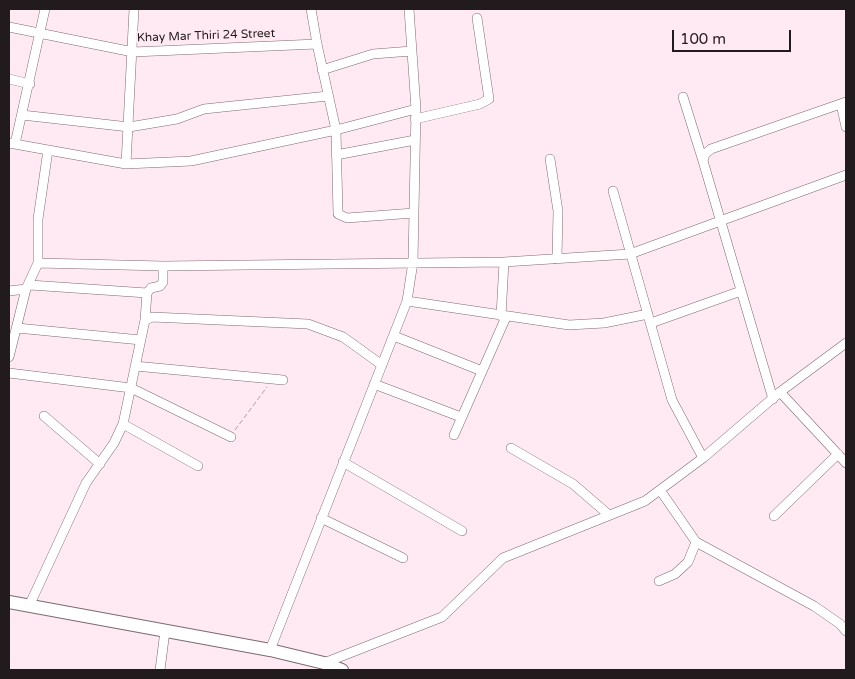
<!DOCTYPE html>
<html>
<head>
<meta charset="utf-8">
<style>
  body { margin:0 }
  #map { position:relative; width:855px; height:679px; overflow:hidden; background:#ffe9f2; font-family:"Varela Round",sans-serif }
  canvas { display:block }
  .frame { position:absolute; inset:0; border:10px solid #221b1e; pointer-events:none }
  .scale { position:absolute; left:672px; top:30px; width:119px; height:22px; box-sizing:border-box; border:2px solid #221b1e; border-top:0; padding-left:6px; font-size:15px; line-height:18px; white-space:nowrap; color:#221b1e; -webkit-text-stroke:4px #ffe9f2; paint-order:stroke }
</style>
</head>
<body>
<div id="map">
<canvas width="855" height="679"></canvas>
<div class="frame"></div>
<div class="scale">100 m</div>
</div>
<script>
const c = document.querySelector('canvas').getContext('2d');
c.lineJoin = 'round';
function shape(rows) {
  const path = new Path2D();
  for (const r of rows) {
    path.moveTo(r[0], r[1]);
    for (let i = 2; i < r.length; i += 2) path.lineTo(r[i], r[i + 1]);
  }
  return path;
}
function strokePath(path, color, width, dash) {
  c.strokeStyle = color;
  c.lineWidth = width;
  c.lineCap = dash ? 'butt' : 'round';
  c.setLineDash(dash || []);
  c.stroke(path);
}
function drawText(font, color, halo, rows, align = 'center') {
  c.font = font + ' "Varela Round",sans-serif';
  c.lineWidth = 4;
  c.setLineDash([]);
  c.textBaseline = 'middle';
  c.strokeStyle = halo;
  c.fillStyle = color;
  for (const [text, x, y, turn = 0] of rows) {
    c.save();
    c.translate(x, y);
    c.rotate((+turn || 0) * Math.PI / 180);
    c.textAlign = isNaN(turn) ? turn : align;
    if (halo) c.strokeText(text, 0, 0);
    c.fillText(text, 0, 0);
    c.restore();
  }
}
const path = shape([
  [235,430,267,387]
]);
const street = shape([
  [311,9,317,44,336,130,338,214,347,218,414,213],
  [9,27,133,52,317,44],
  [322,70,373,54,412,51],
  [9,79,30,84],
  [683,97,703,161],
  [841,104,846,127],
  [22,115,129,127,177,119,204,109,328,96],
  [415,119,480,104,489,99,477,18],
  [9,143,126,164,191,161,336,130,416,109],
  [15,144,45,9],
  [336,155,415,140],
  [550,159,558,211,557,259],
  [126,164,134,9],
  [613,191,672,400,703,458],
  [38,263,38,219,48,150],
  [30,285,147,293],
  [9,291,26,289,38,263,163,266,504,262,630,254,846,175],
  [407,301,569,325,604,323,648,314],
  [501,316,504,262],
  [145,320,152,317,308,324,343,337,382,365],
  [651,323,741,291],
  [17,328,141,340],
  [394,336,482,371],
  [9,357,26,289],
  [135,366,283,380],
  [9,373,131,388,231,437],
  [374,384,461,417],
  [780,392,846,463],
  [773,399,703,161,705,154,711,149,846,102],
  [44,416,100,464],
  [123,424,198,466],
  [454,435,506,317],
  [511,448,573,484,609,515],
  [343,462,462,531],
  [660,490,696,542,814,606,840,624,846,631],
  [774,516,838,454],
  [321,518,403,558],
  [659,581,675,574,688,562,696,542],
  [29,606,86,483,114,443,123,424,145,320,147,293,151,288,160,286,163,282,163,266],
  [270,650,407,301,413,262,416,109,409,9],
  [324,663,442,617,503,558,645,501,703,458,780,392,846,343],
  [160,670,165,631]
]);
const secondary = shape([
  [9,602,270,650,324,663,342,670]
]);
const streetNames = [
  ["Khay Mar Thiri 24 Street",206,36,-2]
];
strokePath(street, '#7d6a72', 10);
strokePath(secondary, '#7d6a72', 14);
strokePath(path, '#af9fa5', 1, [5, 2.5]);
strokePath(street, '#fff', 9);
strokePath(secondary, '#fff', 12);
drawText('12px', '#221b1e', '#ffe9f2', streetNames);
</script>
</body>
</html>
